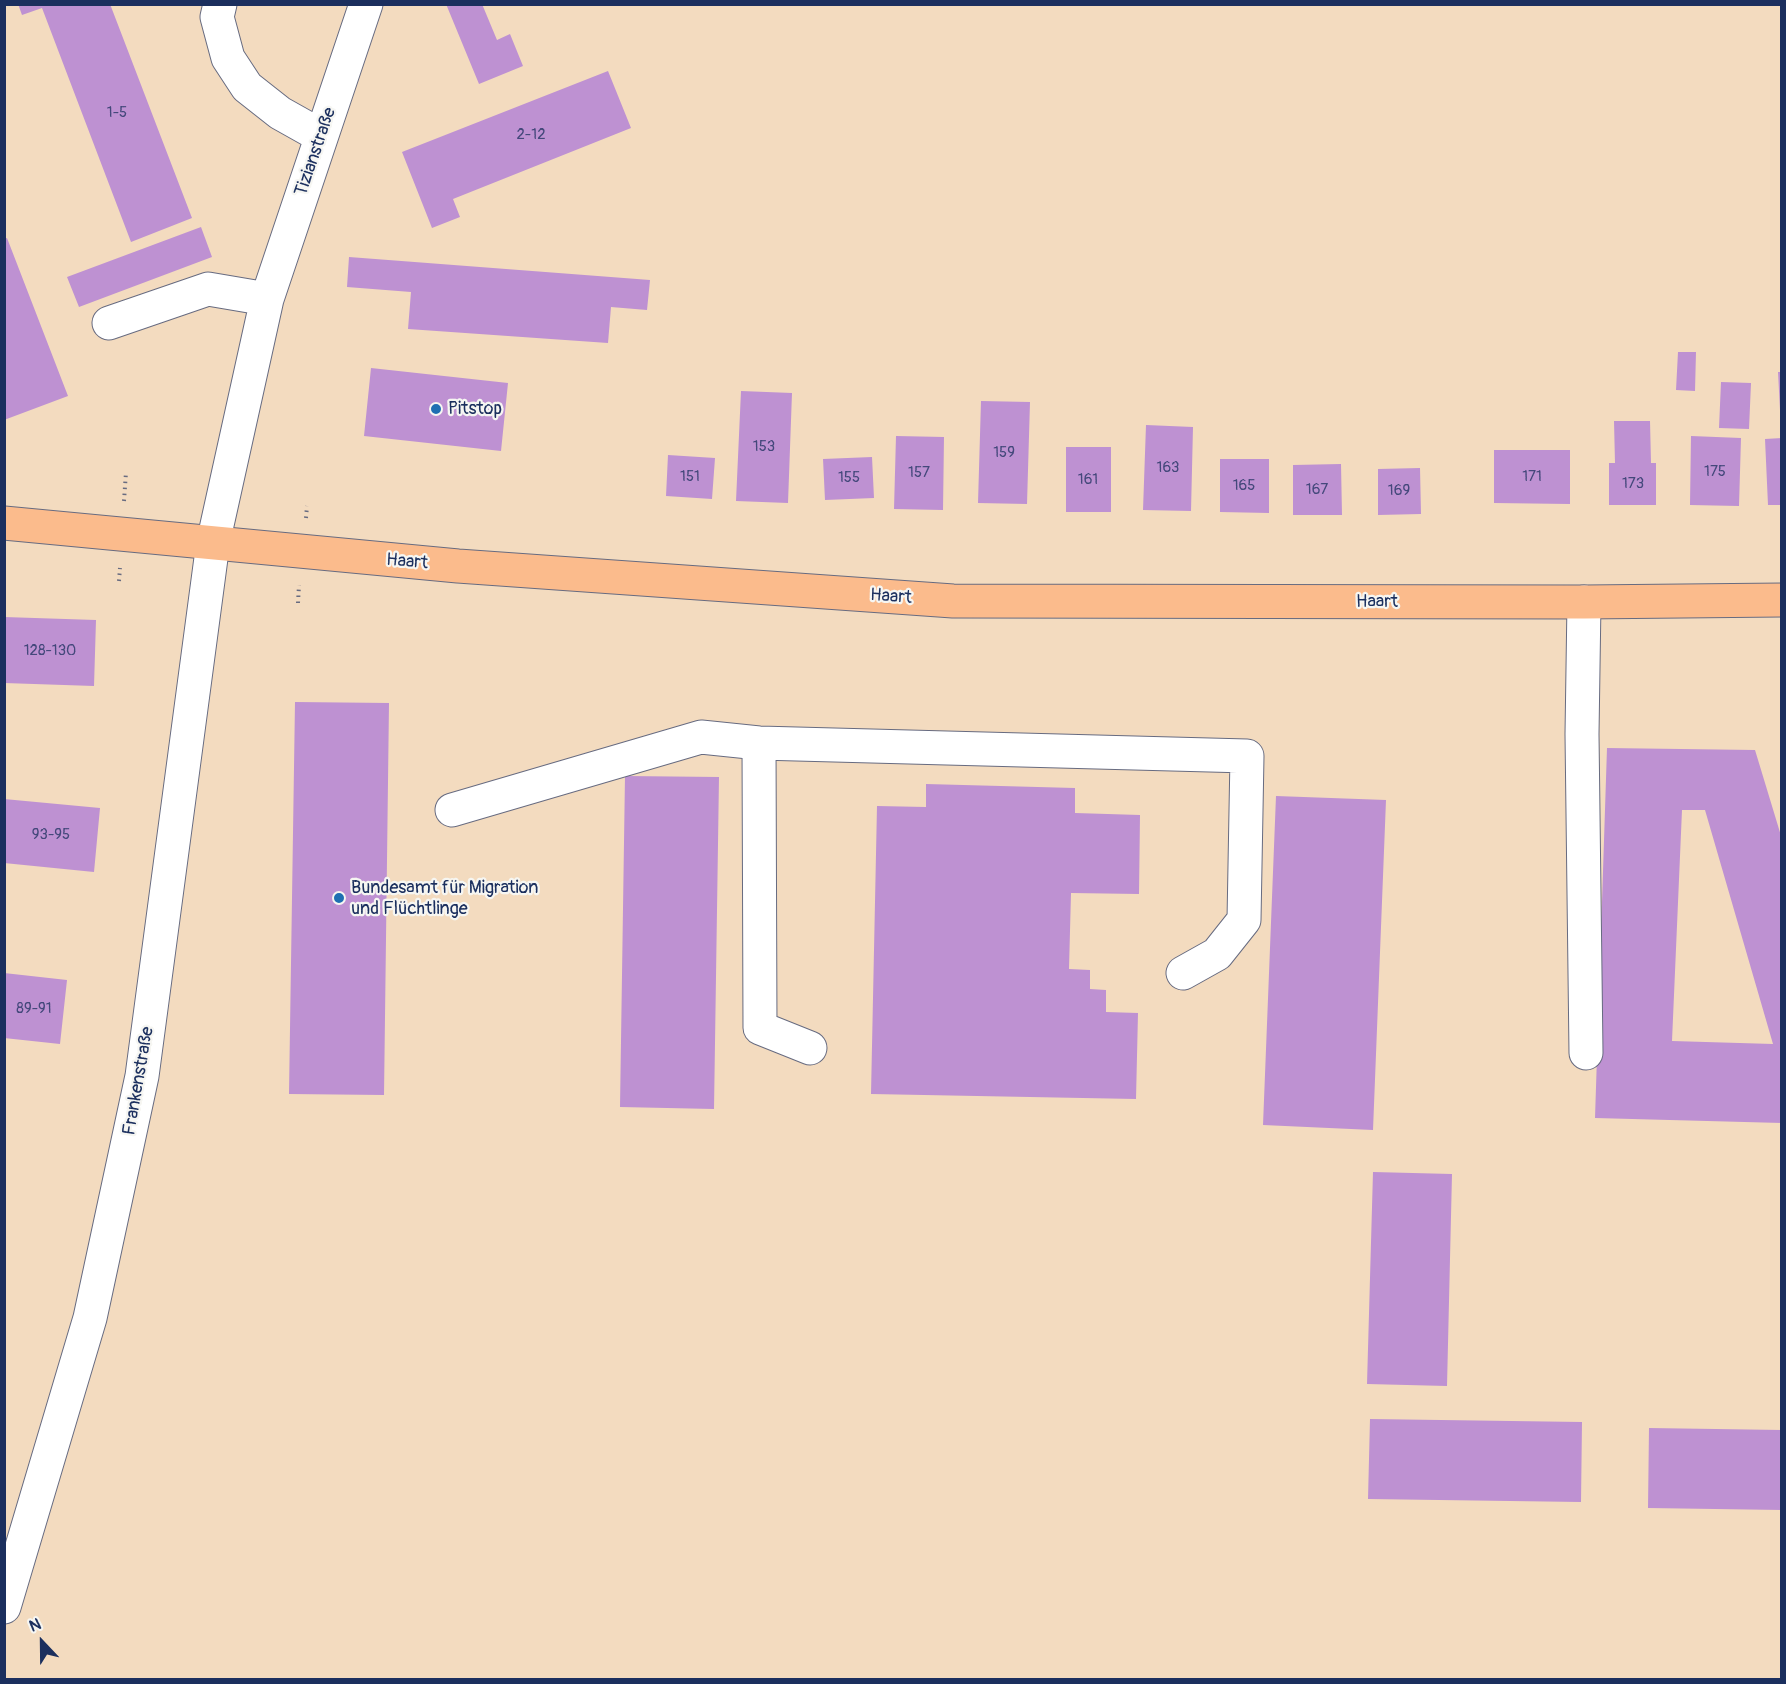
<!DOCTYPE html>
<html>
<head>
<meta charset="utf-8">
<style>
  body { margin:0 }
  #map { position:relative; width:1786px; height:1684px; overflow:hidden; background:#f3dbbf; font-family:Pangolin,sans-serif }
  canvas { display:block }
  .frame { position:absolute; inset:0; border:6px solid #1b2f5e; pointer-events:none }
  .north { position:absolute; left:12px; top:1612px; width:60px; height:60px; -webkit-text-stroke:4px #f6f6f2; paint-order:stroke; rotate:338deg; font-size:16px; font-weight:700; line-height:24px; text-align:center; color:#1b2f5e }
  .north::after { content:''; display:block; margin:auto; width:21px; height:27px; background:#1b2f5e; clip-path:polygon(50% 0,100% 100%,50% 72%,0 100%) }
</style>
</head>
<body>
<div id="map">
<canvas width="1786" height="1684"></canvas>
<div class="frame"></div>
<div class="north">N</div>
</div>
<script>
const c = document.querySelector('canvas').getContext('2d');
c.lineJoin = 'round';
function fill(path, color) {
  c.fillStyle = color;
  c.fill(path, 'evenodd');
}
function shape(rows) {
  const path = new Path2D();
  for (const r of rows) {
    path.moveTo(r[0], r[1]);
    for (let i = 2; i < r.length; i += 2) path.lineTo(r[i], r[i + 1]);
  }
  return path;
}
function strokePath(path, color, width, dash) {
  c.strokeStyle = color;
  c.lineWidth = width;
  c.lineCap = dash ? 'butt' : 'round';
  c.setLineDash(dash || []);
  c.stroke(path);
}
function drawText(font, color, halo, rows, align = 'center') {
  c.font = font + ' Pangolin,sans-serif';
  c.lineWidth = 4.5;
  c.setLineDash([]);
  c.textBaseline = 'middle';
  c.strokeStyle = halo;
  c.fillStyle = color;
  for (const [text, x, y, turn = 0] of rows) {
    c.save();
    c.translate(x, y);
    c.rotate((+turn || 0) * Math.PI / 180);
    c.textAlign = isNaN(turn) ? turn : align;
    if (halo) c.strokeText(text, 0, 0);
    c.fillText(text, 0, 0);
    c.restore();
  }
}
const building = shape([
  [18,4,110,4,192,218,131,242,42,8,22,15],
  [446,4,482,4,497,40,510,34,523,66,479,84],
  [608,71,631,128,453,199,460,217,432,228,402,152],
  [201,227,212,257,79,307,67,277],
  [7,238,68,396,4,420,4,239],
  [349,257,650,280,647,310,611,307,608,343,408,329,411,292,347,287],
  [1678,352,1696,352,1695,391,1676,390],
  [371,368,508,383,501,451,364,436],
  [1778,372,1782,372,1782,410,1780,410],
  [1721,382,1751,383,1749,429,1719,428],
  [741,391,792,393,788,503,736,501],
  [981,401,1030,402,1027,504,978,503],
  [1614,421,1650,421,1651,463,1656,463,1656,505,1609,505,1609,463,1615,463],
  [1146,425,1193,427,1191,511,1143,510],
  [896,436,944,437,943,510,894,509],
  [1691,436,1741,438,1739,506,1690,505],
  [1782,438,1782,505,1768,505,1765,439],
  [1066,447,1111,447,1111,512,1066,512],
  [1494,450,1570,450,1570,504,1494,503],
  [668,455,715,458,712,499,666,496],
  [872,457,874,498,825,500,823,459],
  [1220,459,1269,459,1269,513,1220,512],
  [1341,464,1342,515,1293,515,1293,465],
  [1420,468,1421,514,1378,515,1378,469],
  [4,617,96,620,94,686,4,683],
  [295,702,389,703,384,1095,289,1094],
  [1607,748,1755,750,1782,839,1782,1123,1595,1118],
  [1682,810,1705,810,1773,1044,1672,1041],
  [625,776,719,777,714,1109,620,1107],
  [926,784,1075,788,1075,813,1140,815,1139,894,1071,893,1069,969,1090,970,1090,989,1106,990,1106,1012,1138,1013,1136,1099,871,1094,877,806,926,807],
  [1276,796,1386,800,1373,1130,1263,1125],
  [4,799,100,808,94,872,4,863],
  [4,973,67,980,60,1044,4,1038],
  [1373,1172,1452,1174,1447,1386,1367,1384],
  [1370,1419,1582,1422,1581,1502,1368,1499],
  [1649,1428,1782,1430,1782,1510,1648,1508]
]);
const path = shape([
  [124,501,126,472],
  [306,518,307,506],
  [119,581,120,568],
  [298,603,299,585]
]);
const minor = shape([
  [220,4,217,17,228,58,247,87,280,113,321,136],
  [109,323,208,289,267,299],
  [1584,602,1582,734,1586,1053],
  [759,743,760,1028,810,1048],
  [452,810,701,737,759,743,1247,756,1244,920,1217,954,1183,973],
  [4,1607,90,1318,142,1076,213,543,267,299,366,4]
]);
const major = shape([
  [4,523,458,566,953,601,1584,602,1782,600]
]);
const markers = [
  [436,409,6,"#1f6fb2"],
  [339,898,6,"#1f6fb2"]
];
const numberNames = [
  ["1-5",117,113],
  ["2-12",531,135],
  ["153",764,447],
  ["159",1004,453],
  ["163",1168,468],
  ["175",1715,472],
  ["157",919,473],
  ["151",690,477],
  ["171",1532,477],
  ["155",849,478],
  ["161",1088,480],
  ["173",1633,484],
  ["165",1244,486],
  ["167",1317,490],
  ["169",1399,491],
  ["128-130",50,651],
  ["93-95",51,835],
  ["89-91",34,1009]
];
const streetNames = [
  ["Tizianstraße",316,152,-71],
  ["Haart",407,562,5],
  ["Haart",891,597,4],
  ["Haart",1377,602],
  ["Frankenstraße",139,1081,-80]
];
const poiNames = [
  ["Pitstop",448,409],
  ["Bundesamt für Migration",351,888],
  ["und Flüchtlinge",351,909]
];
fill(building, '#be91d2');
strokePath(minor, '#676b80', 35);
strokePath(major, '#676b80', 35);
strokePath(path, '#676b80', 4, [1.5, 4.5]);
strokePath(minor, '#fff', 33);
strokePath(major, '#fbbb8c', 33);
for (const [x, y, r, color] of markers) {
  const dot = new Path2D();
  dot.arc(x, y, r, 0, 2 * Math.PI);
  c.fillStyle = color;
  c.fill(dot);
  strokePath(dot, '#f6f6f2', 2);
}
drawText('15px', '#44487b', null, numberNames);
drawText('18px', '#1b2f5e', '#f6f6f2', streetNames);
drawText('18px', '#1b2f5e', '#f6f6f2', poiNames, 'left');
</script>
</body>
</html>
